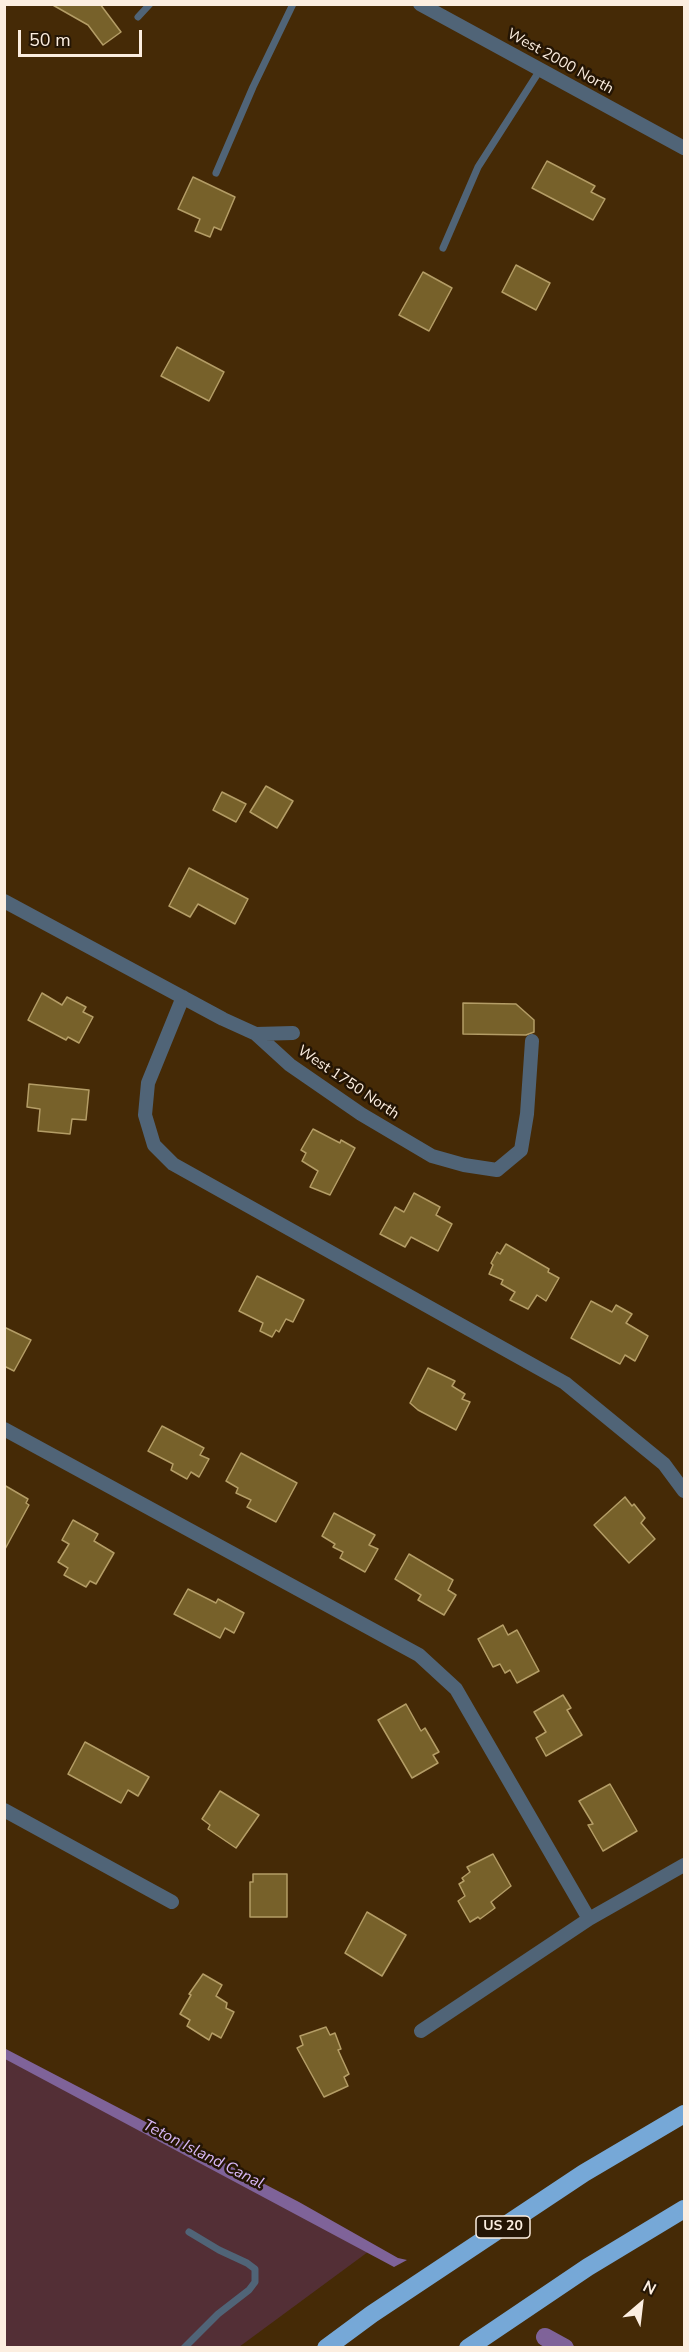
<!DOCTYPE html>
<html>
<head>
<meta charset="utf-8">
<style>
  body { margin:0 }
  #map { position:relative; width:689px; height:2352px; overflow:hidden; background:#452a06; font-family:"Nunito Sans",sans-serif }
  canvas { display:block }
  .frame { position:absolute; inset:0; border:6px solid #fceee0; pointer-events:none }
  .north { position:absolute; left:611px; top:2274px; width:60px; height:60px; -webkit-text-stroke:4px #241504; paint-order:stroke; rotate:28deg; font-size:16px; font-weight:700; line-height:24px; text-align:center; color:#fceee0 }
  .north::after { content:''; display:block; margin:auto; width:21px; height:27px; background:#fceee0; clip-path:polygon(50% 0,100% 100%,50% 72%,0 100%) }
  .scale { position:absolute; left:18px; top:30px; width:124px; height:27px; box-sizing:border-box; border:3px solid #fceee0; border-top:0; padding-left:8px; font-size:18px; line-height:21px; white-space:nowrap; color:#fceee0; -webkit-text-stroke:4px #241504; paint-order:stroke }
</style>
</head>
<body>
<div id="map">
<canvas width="689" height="2352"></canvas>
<div class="frame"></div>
<div class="north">N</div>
<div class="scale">50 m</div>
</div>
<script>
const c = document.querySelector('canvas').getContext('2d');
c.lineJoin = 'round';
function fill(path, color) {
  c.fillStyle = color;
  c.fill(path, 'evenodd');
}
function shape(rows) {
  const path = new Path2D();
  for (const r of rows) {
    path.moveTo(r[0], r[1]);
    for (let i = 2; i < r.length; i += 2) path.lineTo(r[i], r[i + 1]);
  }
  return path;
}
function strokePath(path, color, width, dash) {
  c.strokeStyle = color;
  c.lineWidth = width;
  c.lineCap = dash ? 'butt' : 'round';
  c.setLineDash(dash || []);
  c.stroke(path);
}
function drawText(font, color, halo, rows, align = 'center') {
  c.font = font + ' "Nunito Sans",sans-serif';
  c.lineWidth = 5;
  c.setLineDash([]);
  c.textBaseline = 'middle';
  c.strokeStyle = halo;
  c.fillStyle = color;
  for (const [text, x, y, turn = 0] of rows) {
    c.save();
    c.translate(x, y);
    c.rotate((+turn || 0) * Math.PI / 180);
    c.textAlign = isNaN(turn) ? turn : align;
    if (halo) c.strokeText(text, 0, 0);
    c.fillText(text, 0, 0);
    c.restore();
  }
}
const green = shape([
  [4,2049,376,2246,239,2347,5,2347]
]);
const water = shape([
  [4,2048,299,2202,398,2258,407,2260,394,2267,5,2059]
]);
const canal = shape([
  [545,2337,565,2348]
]);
const building = shape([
  [51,4,100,4,121,32,103,45,88,25,51,4],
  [547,161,595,186,591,192,605,199,593,220,532,188,547,161],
  [193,177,235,197,221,230,214,227,210,237,195,231,200,219,178,209,193,177],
  [516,265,550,283,536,310,502,292,516,265],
  [423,272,452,288,429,331,399,315,423,272],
  [177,347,224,372,209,401,161,376,177,347],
  [266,786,293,801,277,828,250,812,266,786],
  [222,792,246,804,236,822,213,810,222,792],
  [189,868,248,899,235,924,198,904,190,917,169,906,189,868],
  [42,993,62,1005,67,997,86,1007,83,1012,93,1017,79,1043,68,1037,66,1040,28,1020,42,993],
  [463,1003,516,1004,534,1020,534,1032,526,1035,463,1034,463,1003],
  [29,1084,89,1090,86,1120,72,1119,70,1134,38,1131,40,1109,27,1107,29,1084],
  [313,1129,340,1143,341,1140,355,1148,330,1195,310,1187,318,1171,302,1161,306,1153,301,1150,313,1129],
  [414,1193,440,1207,436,1215,452,1224,438,1251,411,1237,405,1247,380,1234,395,1207,404,1212,414,1193],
  [506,1244,549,1269,548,1272,559,1278,546,1301,537,1295,528,1309,510,1300,515,1292,501,1284,503,1280,489,1274,493,1265,491,1263,497,1252,500,1254,506,1244],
  [257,1276,304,1300,293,1322,286,1319,279,1332,276,1330,272,1337,260,1331,263,1323,239,1311,257,1276],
  [591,1301,612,1312,616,1305,632,1314,626,1323,648,1336,635,1361,625,1355,620,1364,571,1338,591,1301],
  [4,1327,31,1340,14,1371,4,1366,4,1327],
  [428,1368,455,1381,452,1386,465,1394,462,1399,470,1402,456,1430,418,1410,410,1403,428,1368],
  [162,1426,204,1448,200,1455,209,1459,199,1477,191,1472,187,1479,171,1470,173,1464,148,1451,162,1426],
  [241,1453,297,1483,276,1522,247,1507,251,1500,236,1493,238,1488,226,1481,241,1453],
  [4,1485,28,1499,26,1503,29,1505,4,1551,4,1485],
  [625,1497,632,1506,634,1504,645,1518,641,1523,655,1539,629,1563,594,1525,625,1497],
  [334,1513,375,1535,369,1545,378,1549,365,1572,340,1558,343,1552,333,1547,335,1544,322,1536,334,1513],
  [73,1520,98,1534,94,1541,114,1553,96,1584,90,1581,86,1587,64,1575,68,1568,58,1562,69,1544,62,1540,73,1520],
  [409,1554,453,1580,448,1590,456,1595,444,1615,418,1600,421,1595,395,1579,409,1554],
  [188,1589,216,1603,218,1599,244,1613,234,1633,225,1628,220,1638,174,1614,188,1589],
  [503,1625,508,1635,517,1630,539,1671,517,1683,510,1670,505,1673,500,1664,493,1667,478,1639,503,1625],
  [563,1695,571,1708,567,1710,582,1735,546,1756,536,1738,546,1732,534,1712,563,1695],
  [406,1704,421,1731,425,1728,439,1752,433,1755,438,1763,412,1778,378,1720,406,1704],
  [85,1742,149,1777,138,1796,128,1790,121,1803,68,1774,85,1742],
  [610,1784,637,1831,603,1851,588,1825,593,1824,579,1801,610,1784],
  [220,1791,259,1815,236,1848,208,1829,210,1825,202,1819,220,1791],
  [493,1854,511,1886,491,1902,495,1908,480,1919,478,1917,470,1922,458,1901,465,1896,459,1884,464,1881,462,1878,470,1872,467,1867,493,1854],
  [253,1874,287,1874,287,1917,250,1917,250,1882,253,1882,253,1874],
  [367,1912,406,1935,382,1976,345,1953,367,1912],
  [203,1974,222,1985,216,1996,227,2003,226,2008,234,2012,221,2038,212,2033,209,2040,187,2026,190,2020,180,2014,191,1995,189,1994,203,1974],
  [326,2027,330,2035,335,2033,341,2049,338,2050,349,2074,344,2077,348,2086,324,2097,297,2048,303,2045,300,2036,326,2027]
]);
const service = shape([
  [138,17,150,4],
  [216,173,253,87,293,4],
  [443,248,478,167,540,70],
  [184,2348,218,2314,249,2290,255,2282,255,2269,247,2263,219,2250,189,2232]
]);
const minor = shape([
  [420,4,684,148],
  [4,901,223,1019,256,1034,290,1065,361,1114,432,1156,464,1165,497,1170,521,1150,527,1114,532,1041],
  [183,997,148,1083,145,1115,154,1145,173,1164,565,1383,664,1464,684,1491],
  [256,1034,293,1033],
  [4,1429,419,1655,456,1689,589,1919],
  [4,1810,172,1902],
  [421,2031,589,1919,684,1865]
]);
const motorway = shape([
  [326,2348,372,2314,584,2173,684,2114],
  [468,2348,588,2267,684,2209]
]);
const shields = [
  [503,2227,54]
];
const shieldNames = [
  ["US 20",503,2227]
];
const streetNames = [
  ["West 2000 North",560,62,29],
  ["West 1750 North",348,1083,34]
];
const waterNames = [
  ["Teton Island Canal",203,2155,27]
];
fill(green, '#532f36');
fill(water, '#7f6399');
strokePath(canal, '#7f6399', 18);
fill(building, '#77612a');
strokePath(building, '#b49d66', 1.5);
strokePath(service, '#506477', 7);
strokePath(minor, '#506477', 14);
strokePath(motorway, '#76a8d7', 18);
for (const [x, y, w] of shields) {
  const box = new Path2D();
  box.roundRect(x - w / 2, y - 11, w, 22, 4.5);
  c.fillStyle = '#241504';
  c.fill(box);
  strokePath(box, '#fceee0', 1.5);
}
drawText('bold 14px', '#fceee0', null, shieldNames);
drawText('15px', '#fceee0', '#241504', streetNames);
drawText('italic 16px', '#d7b7f6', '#241504', waterNames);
</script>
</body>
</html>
